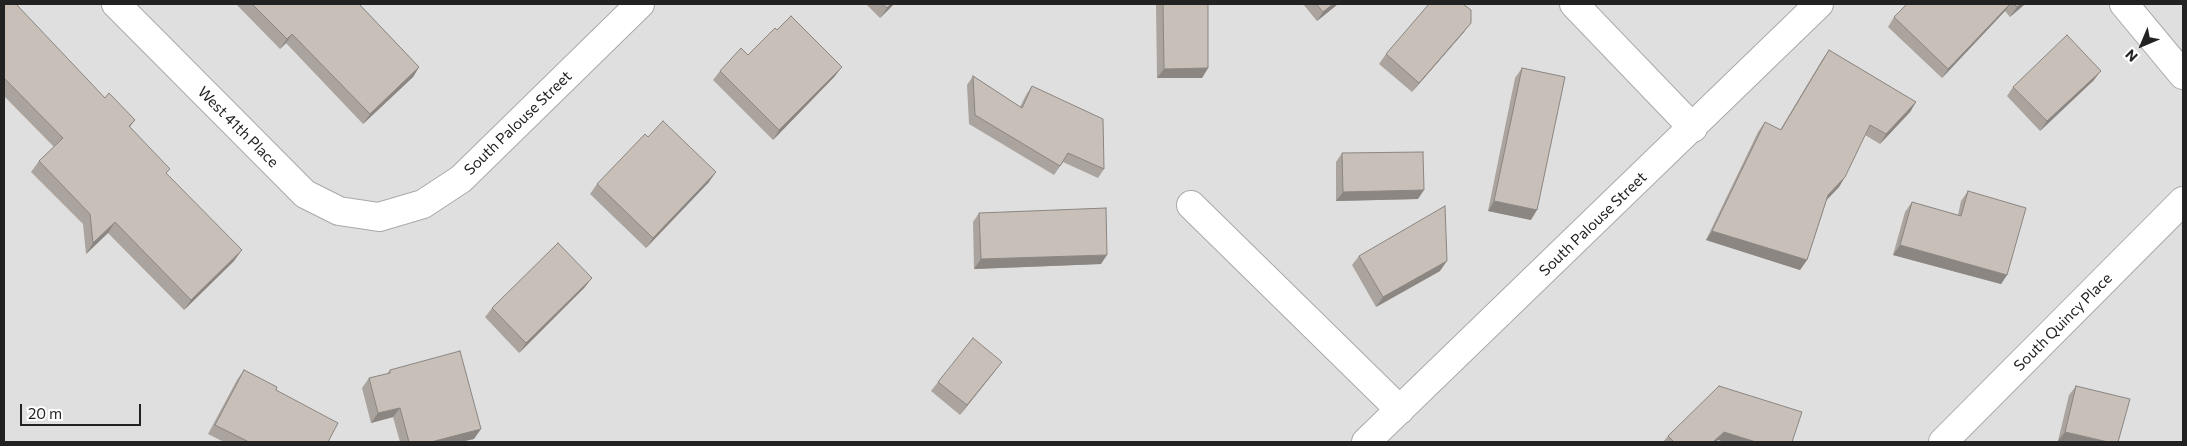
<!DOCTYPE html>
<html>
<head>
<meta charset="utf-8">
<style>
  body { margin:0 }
  #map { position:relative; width:2187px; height:446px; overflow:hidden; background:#f2efe9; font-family:Commissioner,sans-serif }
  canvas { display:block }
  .frame { position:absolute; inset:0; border:5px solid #222; pointer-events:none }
  .north { position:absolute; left:2117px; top:20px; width:50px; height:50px; -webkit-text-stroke:4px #fff; paint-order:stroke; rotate:225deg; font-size:14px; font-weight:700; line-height:20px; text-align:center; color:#222 }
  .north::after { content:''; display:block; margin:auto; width:18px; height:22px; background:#222; clip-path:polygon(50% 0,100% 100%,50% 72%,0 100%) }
  .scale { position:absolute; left:20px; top:404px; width:121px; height:22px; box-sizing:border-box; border:2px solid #222; border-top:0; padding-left:6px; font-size:15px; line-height:18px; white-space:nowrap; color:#222; -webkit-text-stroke:4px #fff; paint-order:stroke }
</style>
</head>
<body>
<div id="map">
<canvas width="2187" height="446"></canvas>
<div class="frame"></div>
<div class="north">N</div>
<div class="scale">20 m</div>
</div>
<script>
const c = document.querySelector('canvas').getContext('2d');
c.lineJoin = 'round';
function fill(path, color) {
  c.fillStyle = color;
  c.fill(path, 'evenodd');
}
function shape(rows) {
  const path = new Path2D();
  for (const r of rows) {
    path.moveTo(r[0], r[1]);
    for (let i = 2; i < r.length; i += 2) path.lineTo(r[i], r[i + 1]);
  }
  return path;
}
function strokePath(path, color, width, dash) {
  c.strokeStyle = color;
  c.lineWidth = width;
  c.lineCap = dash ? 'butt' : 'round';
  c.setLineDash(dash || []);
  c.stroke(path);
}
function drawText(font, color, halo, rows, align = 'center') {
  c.font = font + ' Commissioner,sans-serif';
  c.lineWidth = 4;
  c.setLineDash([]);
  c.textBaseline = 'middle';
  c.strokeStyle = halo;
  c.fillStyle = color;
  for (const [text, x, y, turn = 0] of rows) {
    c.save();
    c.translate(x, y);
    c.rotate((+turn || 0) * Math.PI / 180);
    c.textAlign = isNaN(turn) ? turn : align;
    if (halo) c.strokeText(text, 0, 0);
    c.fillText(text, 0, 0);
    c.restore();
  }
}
const residential = shape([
  [4,4,2183,4,2183,442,4,442]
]);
const minor = shape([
  [116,4,305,194,339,211,379,217,423,204,461,179,640,4],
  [1574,4,1693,128],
  [2124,4,2183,75],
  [1191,205,1400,410],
  [1366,442,1819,4],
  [1943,442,2183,201]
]);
const wall = shape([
  [4,4,105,98,135,120,130,127,234,261,184,310,108,233,86,254,83,224,31,172,39,161,54,147,4,96],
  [236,4,359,4,419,67,413,77,363,124,286,43,280,49],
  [866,4,894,4,880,18],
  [1156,4,1208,4,1208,68,1202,78,1157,78],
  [1303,4,1338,4,1317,21],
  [1907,4,2025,4,2010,17,2005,11,1942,78,1888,27,1894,17],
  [777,30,835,76,773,140,713,80,720,71,748,55],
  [1464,32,1412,92,1379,64,1386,54],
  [1829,50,1916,102,1910,112,1880,144,1865,135,1839,187,1827,199,1807,260,1800,270,1706,240,1758,132,1765,122,1780,130,1822,60],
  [1522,68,1531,220,1488,211,1515,78],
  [973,76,1020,107,1026,95,1032,86,1104,169,1098,178,1063,162,1054,175,969,124,967,85],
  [2094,80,2040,131,2007,96,2013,87],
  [648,137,709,182,646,248,590,194,597,184],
  [1342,153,1418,199,1336,201,1336,162],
  [1968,191,2007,275,2001,284,1893,255,1905,212,1912,202,1958,215,1961,201],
  [979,213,1101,264,974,269,973,222],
  [1359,256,1440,271,1376,307,1352,265],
  [585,287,519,353,485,317,492,308],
  [244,370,276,390,328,442,224,442,208,434,237,380],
  [390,370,474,439,460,442,400,442,393,417,371,423,362,388,369,378,387,374],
  [995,371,960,415,931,391,938,382],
  [2076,386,2118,442,2058,441,2069,395],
  [1668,436,1718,440,1716,442,1663,442]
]);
const shadedWall = shape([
  [891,4,894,4,880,18,887,8],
  [1333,4,1338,4,1317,21,1323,12],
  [2010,4,2005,11,1942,78,1948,69],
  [2021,4,2025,4,2010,17,2017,7],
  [1471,23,1464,32,1412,92,1419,83],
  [292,34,286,43,280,49,287,39],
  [419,67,413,77,363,124,370,114],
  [842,67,835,76,773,140,779,130],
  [1208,68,1202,78,1157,78,1164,69],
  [2101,71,2094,80,2040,131,2047,121],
  [1916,102,1910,112,1880,144,1886,134],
  [716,172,709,182,646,248,653,238],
  [1845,177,1839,187,1822,205,1828,195],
  [1424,190,1418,199,1336,201,1343,192],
  [1494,201,1537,210,1531,220,1488,211],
  [115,222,108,233,86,254,93,243],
  [1712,231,1807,260,1800,270,1706,240],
  [1900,245,2007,275,2001,284,1893,255],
  [242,250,234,261,184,310,191,300],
  [1107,255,1101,264,974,269,981,259],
  [1447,261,1440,271,1376,307,1383,297],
  [592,278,585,287,519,353,526,343],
  [1002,362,995,371,960,415,967,405],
  [400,408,393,417,371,423,378,413],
  [481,429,474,439,460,442,431,442],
  [1724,432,1756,442,1724,442,1718,440,1716,442,1713,442],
  [2065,432,2108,442,2062,442,2058,441]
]);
const building = shape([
  [4,4,16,4,105,98,109,93,135,120,129,126,170,169,166,173,242,250,191,300,115,222,93,243,90,214,39,161,63,138,4,78,4,4],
  [252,4,359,4,419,67,370,114,292,34,287,39,252,4],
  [882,4,891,4,887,8,882,4],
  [1163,4,1208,4,1208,68,1164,69,1163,4],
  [1316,4,1333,4,1323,12,1316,4],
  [1429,4,1463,4,1471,10,1471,23,1419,83,1386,54,1429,4],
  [1907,4,2010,4,1948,69,1894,17,1907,4],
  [2014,4,2021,4,2017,7,2014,4],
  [791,16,842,67,779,130,720,71,741,48,748,55,775,28,777,30,791,16],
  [2067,35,2101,71,2047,121,2013,87,2067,35],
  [1829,50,1916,102,1886,134,1870,125,1845,177,1828,195,1807,260,1712,231,1765,122,1781,130,1829,50],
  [1522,68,1565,77,1537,210,1494,201,1522,68],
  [973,76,1022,108,1032,86,1103,119,1104,169,1068,153,1060,166,975,115,973,76],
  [663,121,716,172,653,238,597,184,645,134,648,137,663,121],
  [1423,152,1424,190,1343,192,1342,153,1423,152],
  [1968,191,2026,208,2007,275,1900,245,1912,202,1961,216,1968,191],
  [1445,206,1447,261,1383,297,1359,256,1445,206],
  [1106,208,1107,255,981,259,979,213,1106,208],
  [558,243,592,278,526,343,492,308,558,243],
  [973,338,1002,362,967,405,938,382,973,338],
  [460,351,481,429,431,442,409,442,400,408,378,413,369,378,390,373,390,370,460,351],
  [244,370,277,387,276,390,338,423,328,442,249,442,215,425,244,370],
  [1719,386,1802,412,1792,442,1756,442,1724,432,1713,442,1674,442,1668,436,1719,386],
  [2076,386,2130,399,2118,442,2108,442,2065,432,2076,386]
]);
const streetNames = [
  ["South Palouse Street",518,123,-44],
  ["West 41th Place",238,127,45],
  ["South Palouse Street",1593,224,-44],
  ["South Quincy Place",2063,322,-45]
];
fill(residential, '#e0dfdf');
strokePath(minor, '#a9a9a9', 30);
strokePath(minor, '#fff', 28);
fill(wall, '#aba49e');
fill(shadedWall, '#8b8681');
fill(building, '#c7bfb8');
strokePath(building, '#8b8681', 1);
drawText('15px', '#222', '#fff', streetNames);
</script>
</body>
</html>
